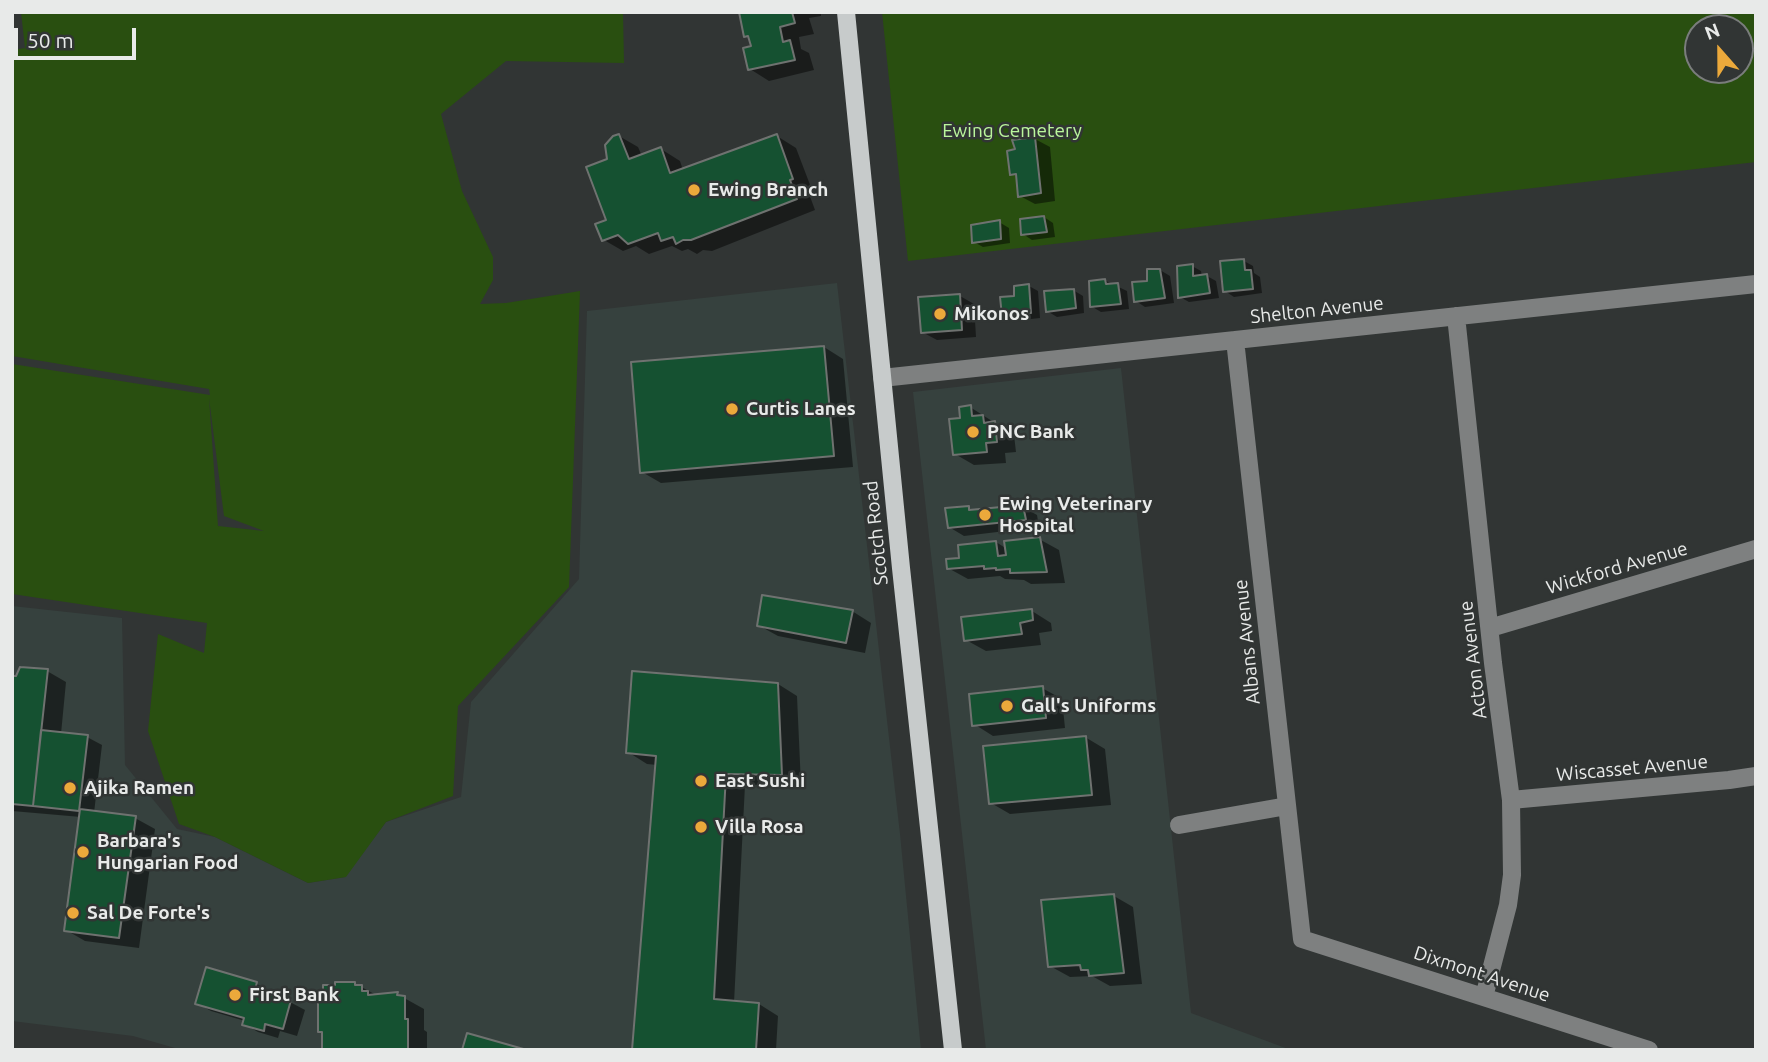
<!DOCTYPE html>
<html>
<head>
<meta charset="utf-8">
<style>
  body { margin:0 }
  #map { position:relative; width:1768px; height:1062px; overflow:hidden; background:#313534; font-family:Ubuntu,sans-serif }
  canvas { display:block }
  .frame { position:absolute; inset:0; border:14px solid #e8eae9; pointer-events:none }
  .north { position:absolute; left:1684px; top:14px; width:70px; height:70px; box-sizing:border-box; background:#313534; border:2px solid #7a7d7c; border-radius:50%; rotate:339deg; font-size:19px; font-weight:700; line-height:28px; text-align:center; color:#e8eae9 }
  .north::after { content:''; display:block; margin:auto; width:24px; height:32px; background:#eca93b; clip-path:polygon(50% 0,100% 100%,50% 72%,0 100%) }
  .scale { position:absolute; left:14px; top:28px; width:122px; height:32px; box-sizing:border-box; border:4px solid #e8eae9; border-top:0; padding-left:9px; font-size:21px; line-height:24px; white-space:nowrap; color:#e8eae9; -webkit-text-stroke:5px #313534; paint-order:stroke }
</style>
</head>
<body>
<div id="map">
<canvas width="1768" height="1062"></canvas>
<div class="frame"></div>
<div class="north">N</div>
<div class="scale">50 m</div>
</div>
<script>
const c = document.querySelector('canvas').getContext('2d');
c.lineJoin = 'round';
function fill(path, color) {
  c.fillStyle = color;
  c.fill(path, 'evenodd');
}
function shape(rows) {
  const path = new Path2D();
  for (const r of rows) {
    path.moveTo(r[0], r[1]);
    for (let i = 2; i < r.length; i += 2) path.lineTo(r[i], r[i + 1]);
  }
  return path;
}
function strokePath(path, color, width, dash) {
  c.strokeStyle = color;
  c.lineWidth = width;
  c.lineCap = dash ? 'butt' : 'round';
  c.setLineDash(dash || []);
  c.stroke(path);
}
function drawText(font, color, halo, rows, align = 'center') {
  c.font = font + ' Ubuntu,sans-serif';
  c.lineWidth = 5;
  c.setLineDash([]);
  c.textBaseline = 'middle';
  c.strokeStyle = halo;
  c.fillStyle = color;
  for (const [text, x, y, turn = 0] of rows) {
    c.save();
    c.translate(x, y);
    c.rotate((+turn || 0) * Math.PI / 180);
    c.textAlign = isNaN(turn) ? turn : align;
    if (halo) c.strokeText(text, 0, 0);
    c.fillText(text, 0, 0);
    c.restore();
  }
}
const built = shape([
  [837,283,900,834,921,1050,182,1050,133,1036,12,1021,12,606,122,618,125,765,177,829,215,837,308,883,345,877,386,822,461,797,471,702,579,579,587,311],
  [1121,368,1191,1013,1291,1050,986,1050,913,392]
]);
const green = shape([
  [21,12,623,12,624,63,506,61,441,114,462,191,493,257,493,280,480,304,506,303,580,291,569,587,458,706,453,796,386,822,346,877,308,883,215,837,179,824,148,731,158,634,204,653,207,623,12,594,12,364,210,395,209,389,12,356,12,50,25,48],
  [209,398,224,516,264,531,218,526],
  [882,12,1756,12,1756,162,908,261],
  [1698,28,1740,28,1740,70,1698,70]
]);
const shadow = shape([
  [741,12,821,12,821,16,809,18,814,34,799,37,801,49,809,53,814,70,769,81,750,69,753,47,751,39,746,36],
  [619,136,638,147,642,156,661,149,680,161,683,170,777,136,796,148,812,190,808,191,815,210,712,251,703,250,697,254,688,249,682,251,672,246,649,254,636,246,623,251,604,240,608,221,609,160],
  [1035,139,1050,147,1055,201,1035,204,1020,196,1018,177,1012,173,1017,151],
  [1044,217,1053,223,1055,237,1032,240,1023,234],
  [999,222,1009,228,1010,243,983,247,974,242],
  [1244,261,1253,266,1254,273,1260,277,1262,293,1234,297,1225,291],
  [1192,266,1201,271,1202,277,1207,276,1216,281,1219,298,1189,302,1180,297],
  [1160,270,1170,276,1174,303,1145,307,1136,301],
  [1104,280,1127,291,1129,309,1101,312,1091,306],
  [1029,286,1038,291,1040,318,1013,321,1003,315,1016,297],
  [1073,290,1083,296,1084,313,1057,317,1047,311],
  [960,296,974,304,976,337,937,340,922,332],
  [824,347,843,359,853,467,661,483,642,472],
  [970,407,1014,435,1016,452,1005,453,1006,463,974,465,955,454,962,419],
  [1023,507,1037,515,1039,527,964,536,949,527,968,508,974,511],
  [1039,539,1059,550,1065,583,1031,584,1024,580,1005,579,1000,576,968,579,948,568,996,542,1007,549],
  [852,611,871,623,865,653,778,636,758,625],
  [1032,611,1051,623,1052,631,1039,633,1041,645,986,651,966,640],
  [47,671,66,682,61,734,87,737,102,745,94,813,135,818,155,829,139,948,85,941,66,930,81,817,12,811,12,678],
  [778,684,797,696,801,785,745,785,734,1003,759,1004,778,1016,776,1050,634,1050,657,765,647,764,628,752],
  [1042,688,1062,699,1065,728,993,736,974,724],
  [1085,737,1105,749,1111,805,1010,814,991,803],
  [1114,896,1133,907,1142,984,1110,986,1092,976,1070,977,1050,966],
  [207,969,257,984,271,992,270,996,290,1002,305,1010,297,1036,280,1031,278,1038,258,1032,244,1024,245,1021,211,1011,197,1003],
  [354,983,378,996,383,996,384,993,397,994,424,1009,424,1030,427,1032,427,1050,324,1050]
]);
const building = shape([
  [739,12,792,12,795,23,780,27,783,42,790,40,795,60,748,70,743,48,751,46,748,36,744,37,739,12],
  [619,134,629,159,661,147,670,173,777,134,793,179,790,180,797,199,691,240,683,240,676,244,673,237,661,241,658,233,628,244,618,235,602,241,595,224,606,220,586,167,607,159,605,145,613,136,619,134],
  [1035,137,1041,193,1018,197,1016,174,1010,175,1007,151,1015,149,1012,140,1035,137],
  [1044,216,1047,232,1021,235,1020,219,1044,216],
  [1000,220,1001,239,972,243,971,225,1000,220],
  [1244,259,1245,270,1251,270,1253,289,1223,292,1220,261,1244,259],
  [1193,264,1193,276,1207,274,1210,293,1178,298,1177,266,1193,264],
  [1147,269,1160,269,1165,298,1134,302,1132,282,1147,281,1147,269],
  [1105,279,1106,284,1118,283,1121,304,1090,307,1089,281,1105,279],
  [1029,284,1031,313,1002,316,1000,297,1014,296,1014,286,1029,284],
  [1074,289,1076,308,1046,312,1044,291,1074,289],
  [960,294,962,330,921,333,918,297,960,294],
  [824,346,834,456,640,473,631,362,824,346],
  [971,405,972,416,983,415,984,423,995,421,997,442,986,443,987,452,953,455,949,419,960,418,959,407,971,405],
  [1023,505,1026,520,948,528,945,508,969,506,969,510,1023,505],
  [1040,537,1047,572,1010,573,1010,569,996,570,996,568,984,569,984,566,947,569,946,559,959,558,958,545,996,541,998,556,1006,555,1004,541,1040,537],
  [762,595,853,610,846,643,757,626,762,595],
  [1032,609,1033,620,1020,623,1022,634,964,641,961,617,1032,609],
  [20,667,48,669,33,806,12,804,12,676,16,676,20,667],
  [632,671,778,683,782,775,726,774,714,999,759,1003,756,1050,632,1050,656,756,626,753,632,671],
  [1043,686,1046,718,972,726,969,694,1043,686],
  [41,730,88,735,79,811,33,806,41,730],
  [1086,736,1092,795,989,804,983,746,1086,736],
  [80,809,136,816,119,938,64,931,80,809],
  [1114,894,1124,973,1089,976,1088,970,1081,970,1080,965,1048,967,1041,900,1114,894],
  [206,967,257,982,255,990,291,1000,283,1029,265,1024,264,1031,242,1025,244,1018,195,1004,206,967],
  [335,982,355,982,355,985,362,985,362,991,368,991,368,995,398,992,397,995,405,996,405,1019,408,1019,408,1050,322,1050,322,1032,318,1032,318,998,323,998,323,985,335,985,335,982],
  [467,1033,527,1050,462,1050,467,1033]
]);
const minor = shape([
  [1456,316,1493,663,1511,800,1512,875,1508,905,1484,997],
  [1235,340,1302,939,1649,1050],
  [882,378,1756,284],
  [1490,628,1756,549],
  [1511,800,1729,780,1756,776],
  [1179,825,1287,806]
]);
const major = shape([
  [846,12,901,568,953,1050]
]);
const markers = [
  [694,190,7,"#eca93b"],
  [940,314,7,"#eca93b"],
  [732,409,7,"#eca93b"],
  [973,432,7,"#eca93b"],
  [985,515,7,"#eca93b"],
  [1007,706,7,"#eca93b"],
  [701,781,7,"#eca93b"],
  [70,788,7,"#eca93b"],
  [701,827,7,"#eca93b"],
  [83,852,7,"#eca93b"],
  [73,913,7,"#eca93b"],
  [235,995,7,"#eca93b"]
];
const parkNames = [
  ["Ewing Cemetery",1012,131]
];
const poiNames = [
  ["Ewing Branch",708,190],
  ["Mikonos",954,314],
  ["Curtis Lanes",746,409],
  ["PNC Bank",987,432],
  ["Ewing Veterinary",999,504],
  ["Hospital",999,526],
  ["Gall's Uniforms",1021,706],
  ["East Sushi",715,781],
  ["Ajika Ramen",84,788],
  ["Villa Rosa",715,827],
  ["Barbara's",97,841],
  ["Hungarian Food",97,863],
  ["Sal De Forte's",87,913],
  ["First Bank",249,995]
];
const streetNames = [
  ["Shelton Avenue",1317,310,-6],
  ["Scotch Road",876,533,-96],
  ["Wickford Avenue",1617,568,-16],
  ["Albans Avenue",1247,642,-96],
  ["Acton Avenue",1473,660,-97],
  ["Wiscasset Avenue",1632,768,-5],
  ["Dixmont Avenue",1482,974,18]
];
fill(built, '#36413e');
fill(green, '#294f10');
fill(shadow, '#0007');
fill(building, '#155131');
strokePath(building, '#6f7270', 2);
strokePath(minor, '#7e8080', 18);
strokePath(major, '#c7cbcb', 18);
for (const [x, y, r, color] of markers) {
  const dot = new Path2D();
  dot.arc(x, y, r, 0, 2 * Math.PI);
  c.fillStyle = color;
  c.fill(dot);
  strokePath(dot, '#313534', 2.5);
}
drawText('19px', '#baf69c', '#313534', parkNames);
drawText('bold 19px', '#e8eae9', '#313534', poiNames, 'left');
drawText('19px', '#e8eae9', '#313534', streetNames);
</script>
</body>
</html>
